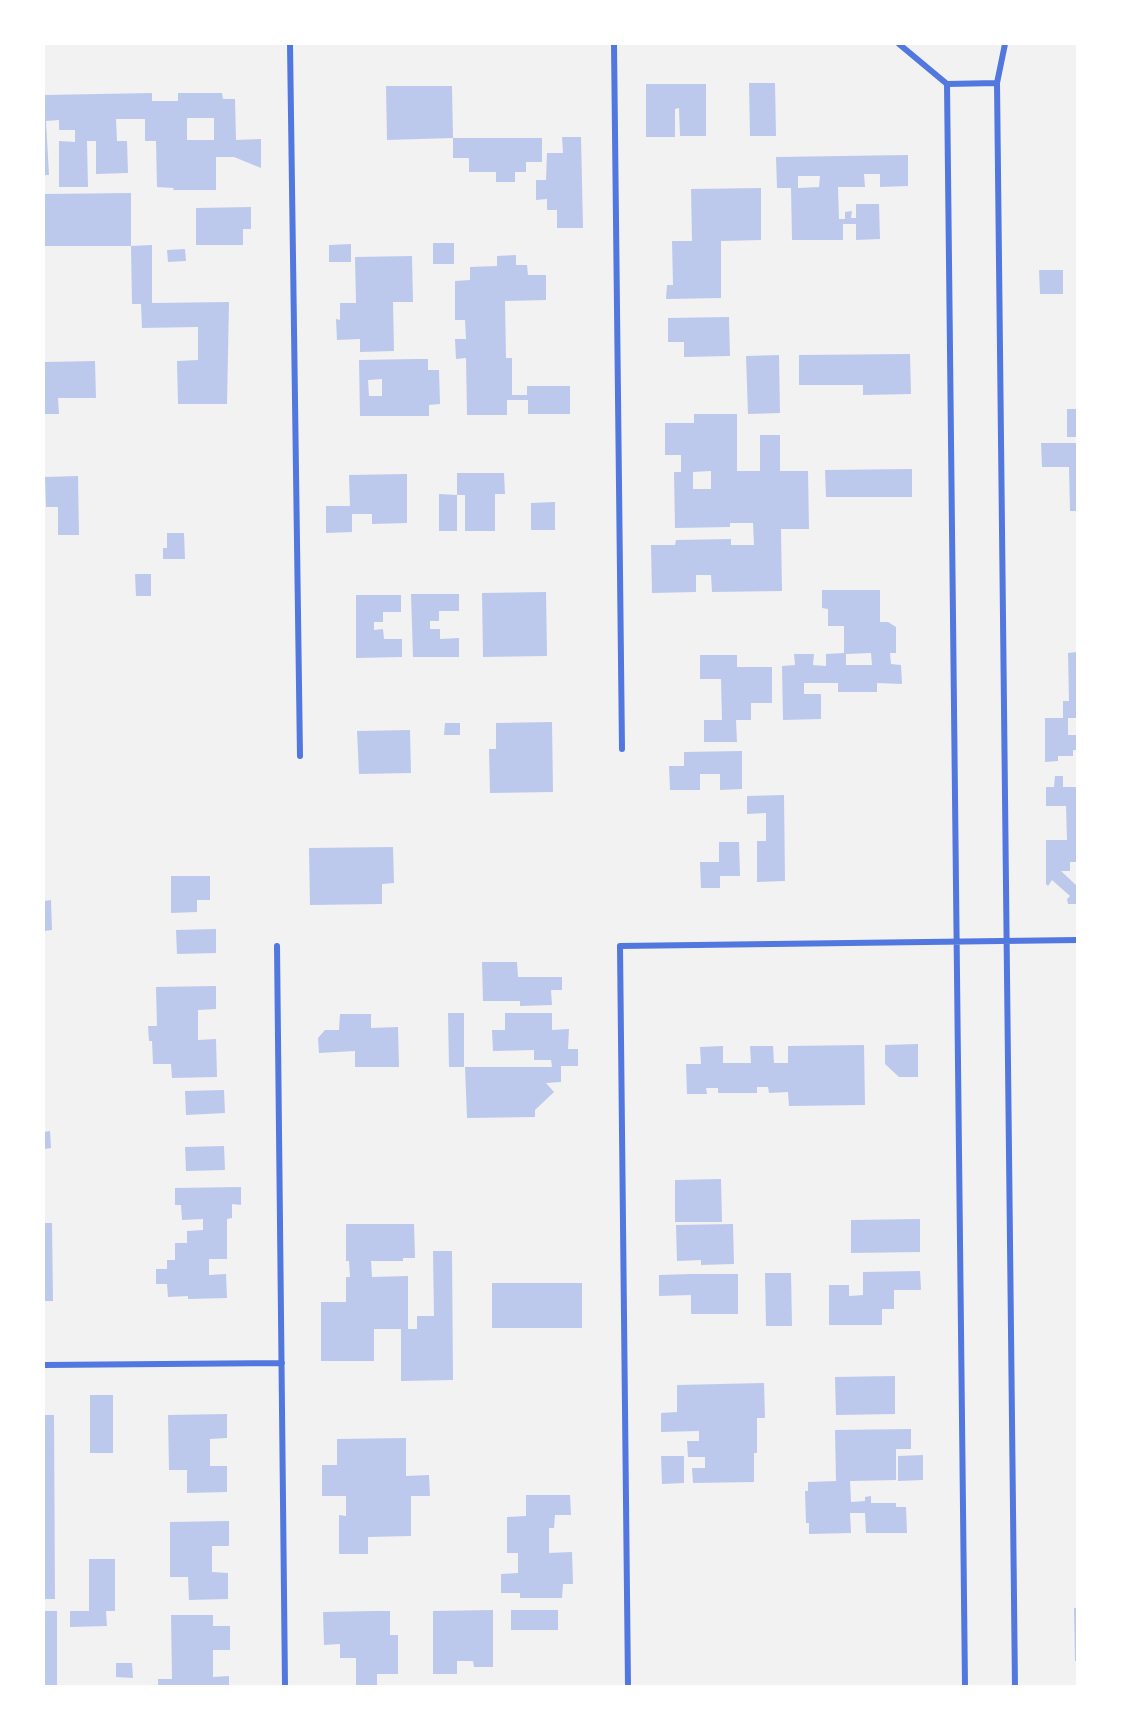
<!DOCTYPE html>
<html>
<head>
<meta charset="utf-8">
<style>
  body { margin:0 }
  #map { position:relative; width:1121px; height:1730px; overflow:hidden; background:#f2f2f2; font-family:Montserrat,sans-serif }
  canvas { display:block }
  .frame { position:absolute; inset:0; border:45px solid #fff; pointer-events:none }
</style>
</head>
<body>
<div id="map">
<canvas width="1121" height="1730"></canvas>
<div class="frame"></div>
</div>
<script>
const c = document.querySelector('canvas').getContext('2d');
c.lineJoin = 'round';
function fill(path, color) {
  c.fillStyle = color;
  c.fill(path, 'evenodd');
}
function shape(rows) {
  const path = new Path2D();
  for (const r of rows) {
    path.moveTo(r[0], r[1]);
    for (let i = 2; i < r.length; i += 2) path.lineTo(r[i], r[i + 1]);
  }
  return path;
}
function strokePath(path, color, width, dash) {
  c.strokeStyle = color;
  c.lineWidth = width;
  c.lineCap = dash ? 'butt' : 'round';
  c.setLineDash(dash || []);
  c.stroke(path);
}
const building = shape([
  [749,83,775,83,776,136,750,136],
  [646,84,706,84,706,136,680,136,679,108,675,109,675,137,646,137],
  [386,86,452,86,453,138,542,138,542,162,526,162,526,172,515,172,515,182,496,182,496,172,469,172,469,158,453,158,453,138,387,140],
  [152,93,152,101,178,101,178,93,222,93,223,99,235,99,236,140,261,139,261,168,234,157,216,157,216,190,173,190,174,188,157,187,156,141,145,141,145,119,116,119,117,141,127,141,128,173,96,174,96,141,87,141,88,187,59,187,59,141,75,142,75,130,59,130,59,120,46,121,49,175,44,175,44,95],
  [187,118,214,118,214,140,187,140],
  [562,137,581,137,583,228,557,228,557,210,547,210,547,199,536,200,536,180,546,180,547,153,563,153],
  [908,155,908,186,880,187,880,174,864,174,865,187,838,187,839,219,845,219,845,212,852,211,851,218,856,218,856,204,879,204,880,239,856,240,856,224,843,224,843,240,792,240,791,188,777,188,776,157],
  [798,176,820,176,819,187,798,188],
  [761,188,761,240,721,241,721,298,666,299,667,285,673,285,672,241,692,241,691,189],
  [131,193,131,246,44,246,44,194],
  [251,207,251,229,243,229,243,245,196,245,196,208],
  [433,243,454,243,454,264,433,264],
  [351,244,351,262,329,262,329,245],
  [152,245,152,303,229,302,227,404,178,404,177,361,198,360,198,327,142,328,141,304,132,304,131,246],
  [185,249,186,261,168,262,167,250],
  [516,255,516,265,527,265,528,275,546,275,546,300,505,301,506,358,512,358,512,395,527,395,527,386,570,386,570,414,528,414,528,400,507,400,507,415,467,415,466,358,456,359,455,339,466,339,465,320,455,320,455,281,470,280,470,267,497,266,497,256],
  [412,256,413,302,393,302,394,351,360,352,360,339,337,340,336,319,340,320,340,303,356,303,355,257],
  [1039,270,1063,270,1063,294,1040,294],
  [729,317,730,356,684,357,684,342,668,342,668,318],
  [910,354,911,394,863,395,863,385,799,385,799,355],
  [779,355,780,413,748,414,746,356],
  [415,359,428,359,428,370,439,370,440,404,429,405,429,416,360,416,359,360],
  [382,379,382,396,369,396,368,380],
  [95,361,96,398,58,398,59,414,44,414,44,362],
  [1067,409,1077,409,1077,437,1067,437],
  [694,414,737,414,737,471,760,471,760,435,780,435,780,471,808,471,809,529,781,529,782,591,712,592,711,575,696,575,696,592,652,593,651,545,675,545,676,540,731,539,731,545,754,545,753,523,730,523,730,527,675,528,674,472,681,472,681,455,665,455,665,423,694,423],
  [711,471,711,489,693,489,693,472],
  [1041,443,1077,443,1077,511,1070,511,1069,467,1042,467],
  [912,469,912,497,826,497,825,470],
  [457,473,504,473,505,494,495,494,495,531,465,531,465,495,457,495,457,531,439,531,439,494,457,495],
  [407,474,407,523,372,524,372,514,352,514,352,532,326,533,326,506,350,506,349,475],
  [78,476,79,535,58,535,58,507,46,507,45,477],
  [555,502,555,530,531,530,531,503],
  [167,533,184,533,185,559,163,559,163,548,167,548],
  [135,574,151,574,151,596,136,596],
  [822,590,880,590,880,622,888,622,896,627,896,653,890,653,891,664,901,665,902,684,877,683,877,692,838,692,838,683,804,683,804,694,821,694,821,719,783,720,782,666,795,665,794,654,814,654,813,665,826,666,826,654,844,653,844,626,828,626,828,609,822,608],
  [871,653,872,665,846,665,846,654],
  [546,592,547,656,483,657,482,593],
  [411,594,459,594,459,611,439,611,439,621,430,621,430,629,440,629,440,639,459,638,459,657,413,657],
  [356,595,401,595,401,612,383,612,383,622,374,622,374,630,383,629,384,639,402,639,402,657,356,658],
  [1077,652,1077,718,1068,718,1068,735,1077,735,1077,750,1073,750,1073,756,1058,756,1058,761,1045,762,1045,718,1063,718,1063,701,1069,701,1068,653],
  [700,655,737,655,737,667,772,667,772,703,751,703,751,720,736,720,737,742,704,742,704,720,722,720,721,679,700,679],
  [552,722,553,792,490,793,489,749,496,749,496,723],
  [445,723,460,723,460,735,444,735],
  [410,730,411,773,359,774,357,731],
  [742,751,742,789,720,790,720,774,700,774,700,790,670,790,669,766,684,766,684,752],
  [1055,776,1063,776,1063,787,1077,787,1077,862,1070,862,1070,871,1061,871,1077,886,1077,904,1068,904,1067,899,1070,896,1052,880,1048,886,1046,884,1046,840,1067,840,1066,806,1046,806,1046,787,1054,787],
  [784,795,785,881,757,882,757,841,766,841,766,813,747,814,747,796],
  [719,842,739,842,740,876,720,876,720,888,701,888,700,862,719,862],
  [393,847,394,883,382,884,382,904,310,905,309,848],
  [171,876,210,876,210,900,197,900,197,912,171,913],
  [51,900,52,930,44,931,44,901],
  [216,929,216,953,177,954,176,930],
  [482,962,517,962,518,977,562,977,562,990,551,990,552,1005,520,1006,520,1001,483,1001],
  [216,986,216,1009,198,1010,198,1040,216,1039,217,1077,172,1078,171,1064,153,1064,152,1041,149,1041,148,1026,157,1026,156,987],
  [448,1013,464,1013,464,1067,449,1067],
  [505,1013,552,1013,552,1030,569,1029,568,1049,578,1049,578,1066,561,1066,561,1082,546,1083,554,1092,535,1110,535,1117,467,1118,465,1067,552,1067,551,1060,534,1060,534,1050,493,1051,492,1030,505,1030],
  [340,1014,371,1014,371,1028,398,1027,399,1067,355,1067,355,1051,319,1053,318,1038,325,1030,339,1030],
  [918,1044,918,1077,899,1077,885,1064,885,1045],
  [864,1045,865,1105,789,1106,788,1092,769,1093,768,1087,757,1087,757,1093,718,1093,718,1088,706,1088,707,1094,687,1094,686,1064,701,1064,700,1047,723,1046,723,1063,751,1063,750,1046,773,1046,774,1063,788,1063,788,1046],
  [224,1090,225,1113,186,1115,185,1091],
  [50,1131,51,1148,44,1149,44,1132],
  [224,1146,225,1170,186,1171,185,1147],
  [721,1179,722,1222,675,1222,675,1180],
  [241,1187,241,1205,232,1204,232,1218,227,1219,227,1259,209,1259,209,1275,226,1274,227,1298,188,1299,188,1296,168,1297,167,1284,156,1284,156,1269,167,1269,167,1260,175,1260,175,1243,187,1243,187,1231,203,1230,203,1219,182,1220,181,1205,175,1205,175,1188],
  [920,1219,920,1252,851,1253,851,1220],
  [44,1223,52,1223,53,1301,44,1301],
  [346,1224,414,1224,415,1258,403,1258,403,1261,371,1261,372,1277,408,1276,408,1329,417,1329,417,1316,434,1316,433,1251,452,1251,453,1380,401,1381,401,1329,374,1329,374,1361,321,1361,321,1302,346,1302,346,1277,350,1277,349,1261,346,1261],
  [733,1224,734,1264,701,1265,701,1260,677,1261,676,1225],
  [920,1271,921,1290,894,1290,894,1309,882,1309,882,1325,829,1325,829,1285,849,1285,849,1296,863,1295,863,1272],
  [765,1273,791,1273,792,1326,766,1326],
  [691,1274,738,1274,738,1314,691,1314,691,1295,659,1296,659,1275],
  [492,1283,582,1283,582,1328,492,1328],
  [895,1376,895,1414,836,1415,835,1377],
  [764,1383,765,1418,757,1418,757,1453,754,1453,754,1482,693,1483,692,1468,705,1468,705,1457,688,1457,687,1441,699,1441,699,1431,661,1432,661,1413,677,1412,677,1385],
  [90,1395,113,1395,113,1453,90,1453],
  [227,1414,227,1438,210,1439,210,1466,227,1466,227,1492,187,1493,187,1470,169,1470,168,1415],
  [44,1415,54,1415,55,1599,44,1599],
  [911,1429,911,1449,896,1449,896,1480,850,1481,851,1502,865,1501,865,1497,871,1496,871,1503,896,1503,896,1507,906,1507,907,1533,866,1533,865,1513,850,1513,851,1533,809,1534,809,1523,806,1523,805,1491,808,1491,808,1482,836,1481,835,1430],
  [406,1438,406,1476,429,1475,430,1496,411,1496,411,1536,368,1537,368,1554,339,1554,339,1515,346,1516,346,1496,322,1496,322,1465,337,1465,337,1439],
  [923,1455,923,1480,898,1481,898,1456],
  [661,1456,684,1456,684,1483,662,1484],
  [526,1495,570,1495,571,1515,555,1515,554,1528,549,1528,549,1553,572,1552,573,1584,563,1584,562,1598,520,1598,520,1593,501,1593,501,1574,518,1573,518,1553,507,1553,507,1517,526,1516],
  [229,1521,229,1546,212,1546,212,1572,228,1573,228,1599,189,1600,188,1577,170,1577,170,1522],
  [89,1559,115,1559,115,1611,106,1611,107,1626,70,1627,70,1611,89,1611],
  [1074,1608,1077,1608,1077,1661,1075,1661],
  [493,1610,493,1667,474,1667,473,1661,457,1661,457,1674,433,1674,433,1611],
  [511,1610,558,1610,558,1630,511,1630],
  [44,1611,57,1611,57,1686,44,1686],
  [374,1611,390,1611,390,1635,398,1635,398,1674,377,1674,377,1686,356,1686,356,1658,340,1658,340,1644,324,1645,323,1612],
  [171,1615,213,1615,213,1626,230,1626,230,1650,213,1650,213,1677,229,1676,229,1686,158,1686,158,1679,172,1679],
  [116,1663,132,1663,133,1678,116,1677]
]);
const minor = shape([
  [290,44,300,756],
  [614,44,622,749],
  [899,44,947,84,965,1686],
  [1005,44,997,83,1015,1686],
  [947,84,997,83],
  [277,946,285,1686],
  [44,1365,282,1363],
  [628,1686,620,946,1078,940]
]);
fill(building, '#bdc9ec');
strokePath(minor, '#5277de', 6);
</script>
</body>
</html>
